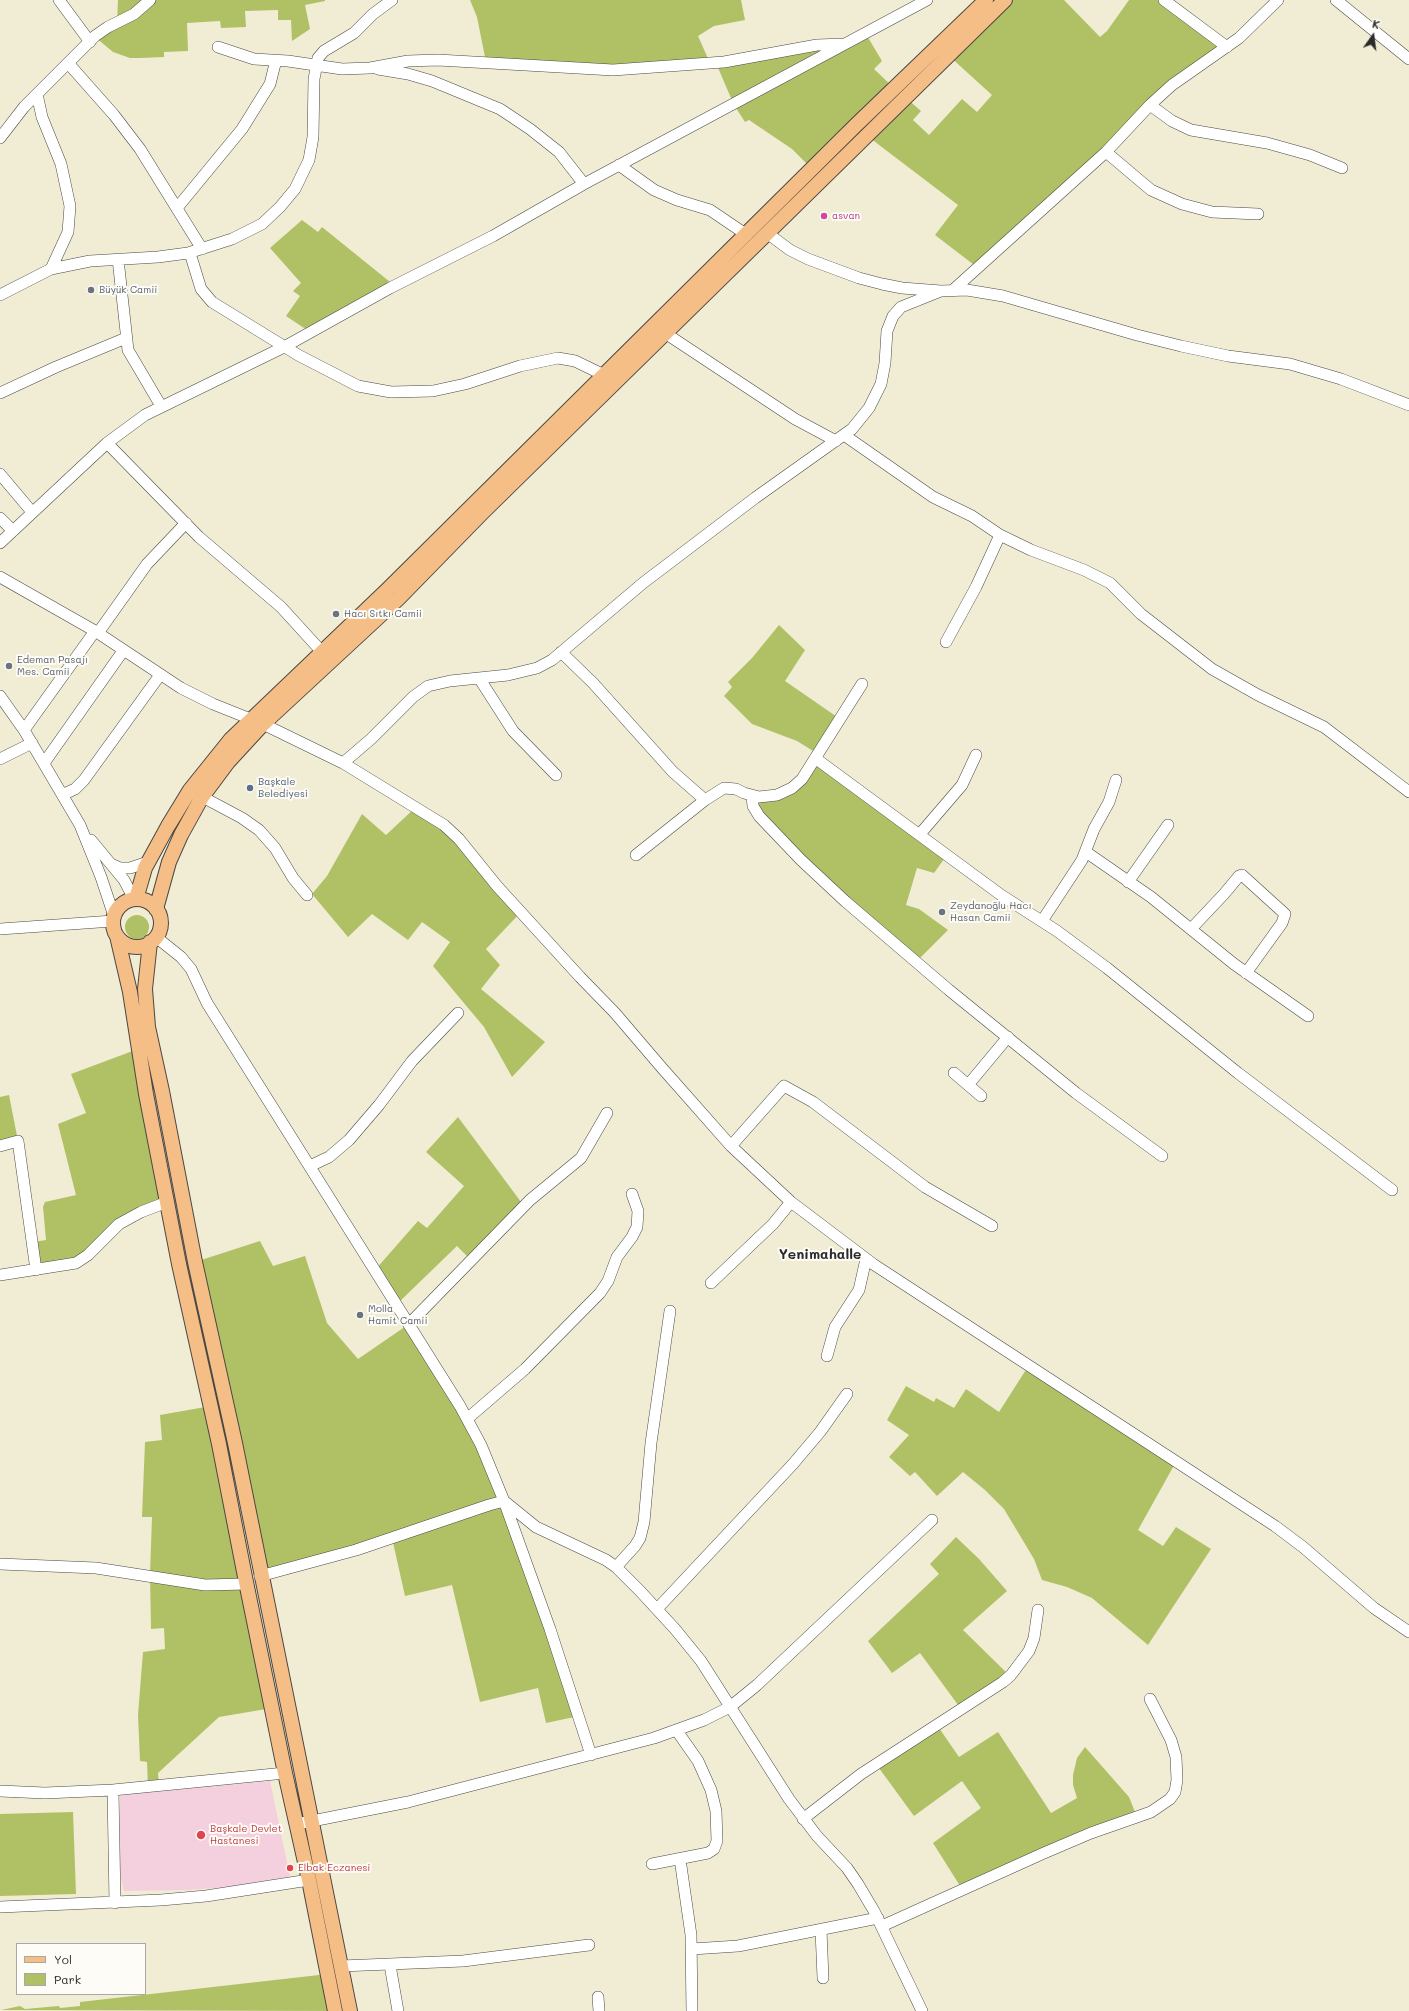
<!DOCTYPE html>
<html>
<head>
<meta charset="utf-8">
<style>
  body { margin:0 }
  #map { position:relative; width:1409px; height:2011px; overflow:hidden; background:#f1ecd4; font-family:Mali,sans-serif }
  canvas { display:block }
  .legend { position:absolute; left:16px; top:1943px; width:130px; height:52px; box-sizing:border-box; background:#fdfcf7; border:1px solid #a9a8a5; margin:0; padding:5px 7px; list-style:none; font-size:12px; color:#2b2b2b }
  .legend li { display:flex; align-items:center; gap:8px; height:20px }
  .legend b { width:20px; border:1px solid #a9a8a5 }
  .north { position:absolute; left:1353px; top:16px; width:40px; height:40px; -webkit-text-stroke:3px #fdfcf7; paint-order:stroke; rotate:14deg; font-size:11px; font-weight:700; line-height:16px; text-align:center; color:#2b2b2b }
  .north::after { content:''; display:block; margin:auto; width:14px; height:18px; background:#2b2b2b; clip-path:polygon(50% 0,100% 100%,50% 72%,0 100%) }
</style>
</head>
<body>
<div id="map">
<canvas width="1409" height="2011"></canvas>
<ul class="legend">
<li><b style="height:5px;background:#f6be87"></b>Yol</li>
<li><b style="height:11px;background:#b0c165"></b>Park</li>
</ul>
<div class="north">K</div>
</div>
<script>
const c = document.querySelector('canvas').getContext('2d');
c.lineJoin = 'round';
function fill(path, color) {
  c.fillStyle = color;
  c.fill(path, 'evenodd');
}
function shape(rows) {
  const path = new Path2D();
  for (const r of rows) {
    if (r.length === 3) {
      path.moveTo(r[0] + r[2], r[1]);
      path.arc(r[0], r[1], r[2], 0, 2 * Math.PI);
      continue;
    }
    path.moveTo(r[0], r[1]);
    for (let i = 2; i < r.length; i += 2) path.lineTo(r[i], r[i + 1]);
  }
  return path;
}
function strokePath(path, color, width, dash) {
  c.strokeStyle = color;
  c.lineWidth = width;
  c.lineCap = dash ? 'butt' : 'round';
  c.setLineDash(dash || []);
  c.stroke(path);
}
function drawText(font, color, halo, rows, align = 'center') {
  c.font = font + ' Mali,sans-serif';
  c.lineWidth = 4;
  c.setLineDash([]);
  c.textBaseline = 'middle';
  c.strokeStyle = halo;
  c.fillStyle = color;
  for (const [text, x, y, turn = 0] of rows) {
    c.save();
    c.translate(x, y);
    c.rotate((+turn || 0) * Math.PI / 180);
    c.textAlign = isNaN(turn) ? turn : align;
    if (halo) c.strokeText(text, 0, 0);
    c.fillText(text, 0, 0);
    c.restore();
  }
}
const built = shape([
  [270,1781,290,1877,227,1887,188,1890,124,1891,120,1873,120,1797,122,1795]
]);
const green = shape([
  [118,0,325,0,325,1,305,5,310,29,292,41,291,20,278,20,278,10,245,11,246,27,221,28,220,21,187,23,188,51,164,52,164,57,140,58,130,58,113,52,95,37,117,23],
  [470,0,741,0,745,20,714,26,698,36,710,63,664,67,486,62,477,17],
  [1005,0,1064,0,1100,37,1107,31,1129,0,1164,0,1227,47,1192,70,978,268,935,235,958,205,866,135,905,97,921,111,913,120,929,135,962,99,977,112,992,95,948,55],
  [866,34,882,61,874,69,894,88,812,169,792,149,749,120,745,122,734,105,716,63,767,55],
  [302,220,318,232,322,227,395,286,310,332,286,316,300,296,293,291,301,283,270,248],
  [779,625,805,650,785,681,840,719,818,754,797,741,752,724,724,696,732,687,728,682,752,658],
  [815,758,947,855,934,873,917,868,906,905,919,909,948,930,916,962,755,812,759,797,785,792],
  [416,807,444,825,521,912,486,949,500,965,481,989,545,1042,512,1077,484,1027,433,966,450,942,422,922,408,940,372,914,348,937,312,894,327,876,362,814,386,835],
  [137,927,12],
  [138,1049,167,1202,141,1212,88,1255,36,1270,33,1242,46,1240,43,1207,45,1202,76,1195,58,1124,86,1113,71,1074],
  [9,1095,18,1141,0,1146,0,1097],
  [458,1117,524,1206,472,1261,457,1246,396,1305,375,1270,418,1221,427,1228,464,1186,426,1152],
  [260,1241,273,1266,305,1256,327,1323,358,1359,409,1324,481,1445,579,1716,546,1723,538,1688,480,1702,452,1585,405,1596,392,1538,260,1576,195,1262],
  [1029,1365,1177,1460,1138,1530,1163,1546,1176,1527,1211,1549,1148,1645,1092,1598,1067,1587,1042,1580,1034,1559,1004,1509,985,1490,963,1472,937,1496,915,1472,910,1476,889,1457,909,1435,887,1420,906,1386,934,1402,936,1398,954,1408,966,1389,999,1412],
  [211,1406,272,1708,219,1717,158,1773,159,1786,148,1787,147,1762,140,1761,138,1715,143,1652,165,1649,164,1628,151,1629,150,1575,152,1517,142,1517,145,1442,162,1440,160,1415],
  [956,1537,979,1559,1007,1591,963,1630,1010,1676,961,1709,920,1653,892,1673,868,1641,939,1574,930,1564],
  [937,1725,959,1757,998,1732,1051,1813,1077,1798,1073,1785,1073,1775,1077,1758,1085,1747,1129,1797,1137,1817,962,1889,933,1843,981,1808,962,1781,914,1816,876,1764],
  [73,1812,76,1894,0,1896,0,1814],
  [328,1974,335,2011,1,2010,20,2006,25,2009,59,2006,60,2008,80,2006,80,2002]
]);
const minor = shape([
  [59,0,90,42],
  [1164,0,1227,47],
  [1336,0,1409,59],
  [218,47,254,59,288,61,342,69,370,68,408,61,438,60,613,70,724,62,817,45,844,44],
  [68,63,114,115,140,149,202,249],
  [378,69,408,74,432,81,500,109,530,129,559,152,584,184],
  [37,94,42,117,61,164,70,206,68,232,51,269],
  [1150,105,1172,121,1191,130,1267,143,1310,155,1342,168],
  [0,138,24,107,95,36,108,27,134,14,150,0],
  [1106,152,1151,190,1182,204,1212,212,1258,214],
  [619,165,654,190,677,200,710,210,747,235],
  [177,208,242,129,270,84,276,60],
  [767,233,790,250,808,259,859,278,882,284,902,288,941,291,967,290,1003,296,1137,335,1181,346,1228,356,1290,364,1341,379,1409,405],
  [190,253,201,289,212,302,298,355,358,386,391,392,433,391,465,384,520,366,558,358,575,361,604,375],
  [118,259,128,350,161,406],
  [953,290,1106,152,1150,105,1172,85,1239,38,1278,0],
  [0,295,51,269,90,261,158,257,188,253,232,239,262,224,280,207,295,189,309,160,313,137,314,79,318,58,324,51,354,33,373,14,392,0],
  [665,333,795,419,836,441],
  [0,393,56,367,126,338],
  [844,435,933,497,972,516,1000,535,1031,550,1084,570,1110,583,1141,614,1212,669,1258,695,1324,727,1409,792],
  [107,443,199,537,281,607,322,652],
  [0,474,32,512],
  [0,518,13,531],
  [0,543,107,443,145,415,284,347,390,288,493,236,584,184,927,0],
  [0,577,95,631,181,688,213,704,263,724,343,763,444,825,459,839,497,886,580,977,615,1013,662,1068,731,1146,791,1202,873,1264,1275,1526,1303,1547,1374,1608,1409,1632],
  [98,633,147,564,186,523],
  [946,642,976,587,1000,535],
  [561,652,593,683,673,772,705,800],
  [479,678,513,731,556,775],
  [0,696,24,730,80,825,101,877,114,916],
  [24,730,95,631],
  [815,758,1001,895,1057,931,1107,968,1238,1073,1392,1190],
  [0,759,32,743],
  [44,763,123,651],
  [343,763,371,739,413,697,428,686,450,681,508,675,537,668,552,660,643,583,755,498,852,429,869,408,881,384,885,363,887,331,893,316,901,307,941,291],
  [195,793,242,818,259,830,275,848,293,878,307,895],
  [64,794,75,789,84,780,160,675],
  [752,796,753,806,759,816,801,860,846,902,949,990,1076,1093,1162,1156],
  [920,834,962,785,976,755],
  [91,840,124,880,134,899],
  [1086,852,1151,897,1234,964,1308,1016],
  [636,855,705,800,724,788,736,789,744,793,759,797,777,795,792,788,802,779,862,684],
  [111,864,120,868,130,868,148,862],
  [1128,882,1168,825],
  [1042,921,1082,860,1094,829,1109,802,1116,780],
  [0,929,113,921],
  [1191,929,1224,894,1239,876,1242,875,1285,914,1282,923,1246,973],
  [156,937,181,957,191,969,207,1003,460,1406,481,1445,504,1501,550,1629,591,1755],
  [954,1073,981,1096],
  [968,1085,1008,1037],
  [0,1146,18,1141,36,1270],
  [731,1146,784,1086,813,1102,925,1187,992,1226],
  [310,1166,329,1157,349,1140,379,1105,412,1061,458,1013],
  [0,1275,76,1263,88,1255,119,1224,141,1212,167,1202],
  [711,1283,773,1224,791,1202],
  [409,1324,530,1200,581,1158,607,1113],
  [827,1356,835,1327,859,1290,866,1259],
  [467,1419,525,1369,600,1293,608,1281,617,1257,632,1237,637,1227,638,1211,632,1194],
  [0,1564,96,1568,205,1585,246,1584],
  [616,1567,635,1546,640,1538,644,1522,651,1443,670,1311],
  [260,1576,356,1550,489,1505,504,1501,536,1527,606,1560,616,1567,640,1591,675,1629,701,1661,789,1799,817,1836,847,1868,858,1884,874,1911,922,2011],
  [657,1609,793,1464,820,1432,847,1394],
  [113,1790,115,1903],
  [0,1791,45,1793,113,1790,285,1773],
  [803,1819,861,1774,1003,1682,1011,1675,1029,1651,1034,1638,1038,1610],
  [297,1824,408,1802,654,1738,704,1720,730,1707,757,1685,932,1520],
  [680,1859,691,1935,692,2011],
  [652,1864,708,1853,714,1849,717,1841,716,1811,711,1790,698,1761,677,1731],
  [0,1907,161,1900,206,1896,309,1880],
  [882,1926,1044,1853,1091,1833,1151,1812,1170,1799,1175,1792,1177,1780,1176,1757,1171,1740,1150,1699],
  [821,1930,823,1978],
  [692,1949,738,1946,878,1918],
  [390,1965,398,2011],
  [341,1966,463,1961,589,1945],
  [598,1997,599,2011]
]);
const major = shape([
  [136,899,145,868,168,826,190,790,231,739,387,590,856,125,986,0],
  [137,923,24],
  [156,909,169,862,181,835,202,797,228,762,263,724,398,599,482,513,1005,0],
  [117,936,130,992,146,1094,179,1264,219,1444,245,1577,285,1773,309,1880,335,2011],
  [150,942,145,989,148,1027,162,1091,195,1262,235,1443,350,2011]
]);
const markers = [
  [824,216,4,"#d1479c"],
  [91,290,4,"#6b7280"],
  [336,614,4,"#6b7280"],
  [9,666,4,"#6b7280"],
  [250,788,4,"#5c6f8a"],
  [942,912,4,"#6b7280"],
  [360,1315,4,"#6b7280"],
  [201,1835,5,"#e0444e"],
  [290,1868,4,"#e0444e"]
];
const hotelNames = [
  ["asvan",832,216]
];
const worshipNames = [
  ["Büyük Camii",99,290],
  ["Hacı Sıtkı Camii",344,614],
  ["Edeman Pasajı",17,660],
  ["Mes. Camii",17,672],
  ["Zeydanoğlu Hacı",950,906],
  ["Hasan Camii",950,918],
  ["Molla",368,1309],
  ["Hamit Camii",368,1321]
];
const serviceNames = [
  ["Başkale",258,782],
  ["Belediyesi",258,794]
];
const healthNames = [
  ["Başkale Devlet",210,1829],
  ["Hastanesi",210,1841],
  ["Elbak Eczanesi",298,1868]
];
const districtNames = [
  ["Yenimahalle",820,1255]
];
fill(built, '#f4cfdd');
fill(green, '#b0c165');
strokePath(minor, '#494844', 12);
strokePath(major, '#494844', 16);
strokePath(minor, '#fff', 11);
strokePath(major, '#f6be87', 14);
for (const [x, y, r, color] of markers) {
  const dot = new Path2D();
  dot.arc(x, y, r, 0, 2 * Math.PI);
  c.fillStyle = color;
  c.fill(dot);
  strokePath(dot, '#fdfcf7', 1.5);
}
drawText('10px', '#b23c85', '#fdfcf7', hotelNames, 'left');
drawText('10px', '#5b616d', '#fdfcf7', worshipNames, 'left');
drawText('10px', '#4e5e75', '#fdfcf7', serviceNames, 'left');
drawText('10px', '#be3a42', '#fdfcf7', healthNames, 'left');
drawText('bold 14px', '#2b2b2b', '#fdfcf7', districtNames);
</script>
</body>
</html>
